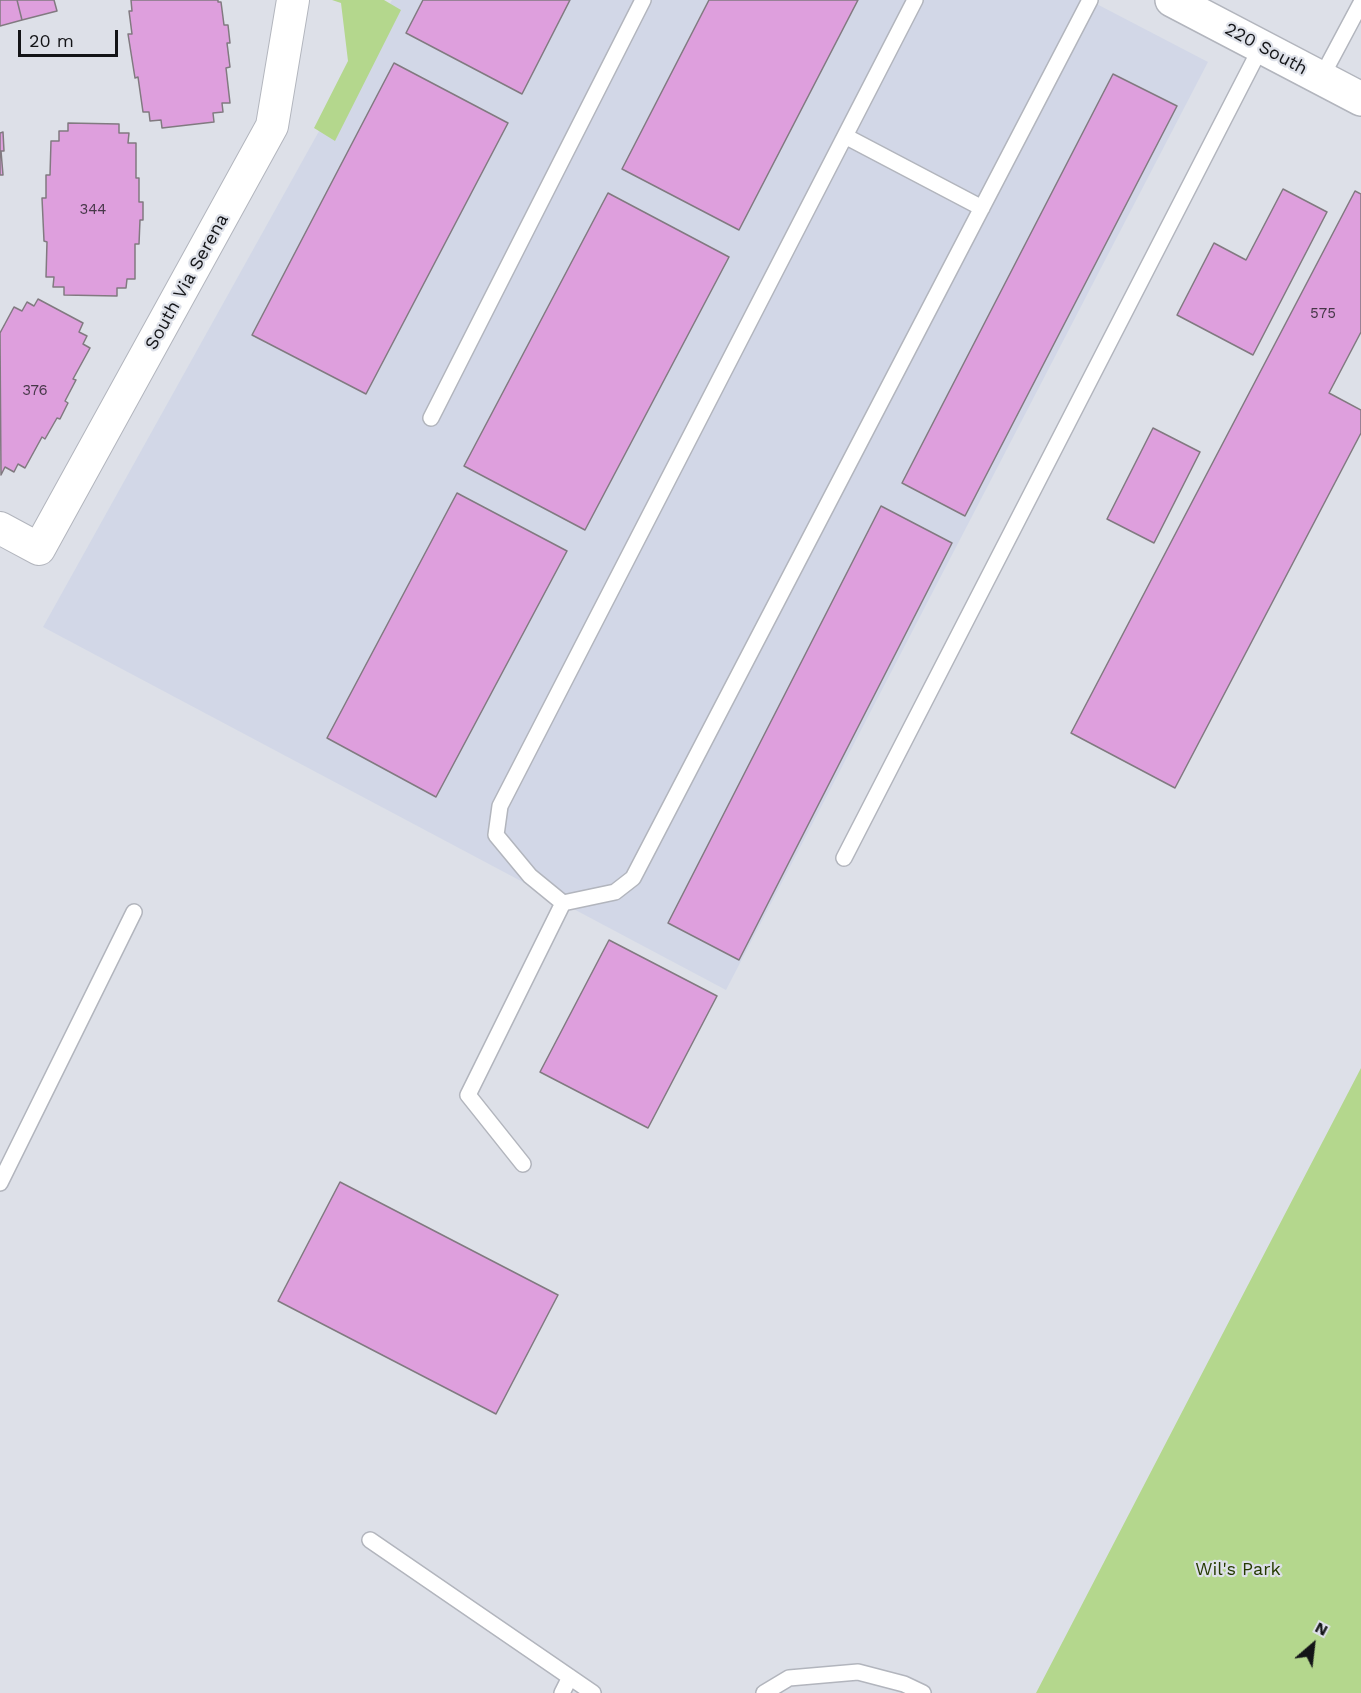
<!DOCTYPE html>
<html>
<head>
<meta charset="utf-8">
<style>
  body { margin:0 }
  #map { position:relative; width:1361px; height:1693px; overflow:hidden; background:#dde0e8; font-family:"Work Sans",sans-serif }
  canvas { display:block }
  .north { position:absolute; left:1283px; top:1615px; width:60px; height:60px; -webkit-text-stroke:4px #dde0e8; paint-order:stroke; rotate:28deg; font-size:16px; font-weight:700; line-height:24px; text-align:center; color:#131417 }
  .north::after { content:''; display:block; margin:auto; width:21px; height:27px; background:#131417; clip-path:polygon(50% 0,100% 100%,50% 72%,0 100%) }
  .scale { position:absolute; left:18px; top:30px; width:100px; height:27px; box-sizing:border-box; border:3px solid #131417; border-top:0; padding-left:8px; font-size:18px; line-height:21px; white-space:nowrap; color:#131417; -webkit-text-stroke:4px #dde0e8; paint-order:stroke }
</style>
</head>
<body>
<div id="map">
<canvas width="1361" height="1693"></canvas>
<div class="north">N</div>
<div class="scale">20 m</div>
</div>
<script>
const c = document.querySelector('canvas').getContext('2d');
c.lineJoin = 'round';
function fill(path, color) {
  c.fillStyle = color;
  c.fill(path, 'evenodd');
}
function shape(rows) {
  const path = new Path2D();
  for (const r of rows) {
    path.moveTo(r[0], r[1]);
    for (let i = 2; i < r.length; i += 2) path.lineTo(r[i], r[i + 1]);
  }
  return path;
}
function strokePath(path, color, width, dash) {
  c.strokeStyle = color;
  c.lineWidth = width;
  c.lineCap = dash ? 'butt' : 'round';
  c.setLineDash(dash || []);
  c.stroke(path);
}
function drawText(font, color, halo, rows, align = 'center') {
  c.font = font + ' "Work Sans",sans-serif';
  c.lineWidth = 4.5;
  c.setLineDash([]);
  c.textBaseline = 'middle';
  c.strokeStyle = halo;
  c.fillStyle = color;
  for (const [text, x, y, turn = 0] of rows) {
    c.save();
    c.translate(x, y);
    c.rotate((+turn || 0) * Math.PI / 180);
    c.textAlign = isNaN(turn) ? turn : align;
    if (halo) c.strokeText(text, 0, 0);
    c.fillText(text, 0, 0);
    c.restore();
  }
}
const built = shape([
  [392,0,1089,0,1208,62,726,990,43,627]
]);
const green = shape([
  [332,0,384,0,401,10,335,141,314,128,348,61,341,3],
  [1361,1068,1361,1693,1036,1693,1236,1308]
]);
const building = shape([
  [0,0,17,0,22,20,0,26,0,0],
  [17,0,54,0,57,11,22,20,17,0],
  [131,0,218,0,218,2,221,2,224,25,228,25,230,43,227,43,230,67,226,68,230,103,222,103,223,112,213,113,214,122,162,128,161,120,150,121,149,112,143,112,138,77,135,78,128,34,132,34,129,11,132,11,131,0],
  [423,0,570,0,522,94,406,33,423,0],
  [709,0,858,0,739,230,622,169,709,0],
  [394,63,508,123,366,394,252,335,394,63],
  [1113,74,1177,106,965,516,902,483,1113,74],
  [68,123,119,124,119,133,129,133,128,143,136,143,136,178,139,178,139,202,143,202,143,220,140,220,139,244,135,244,135,279,127,279,126,288,117,288,117,296,64,295,64,287,53,287,54,277,46,277,47,242,44,241,42,198,46,198,46,175,50,175,51,141,59,141,59,131,68,131,68,123],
  [3,132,4,151,1,151,3,175,0,175,0,133,3,132],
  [1283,189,1327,212,1253,355,1177,315,1214,243,1246,260,1283,189],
  [1355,191,1361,194,1361,332,1329,393,1361,410,1361,433,1175,788,1071,733,1355,191],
  [608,193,729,257,585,530,464,466,608,193],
  [38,299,83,323,79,332,87,336,83,344,90,348,73,379,76,380,65,401,68,403,60,419,57,418,45,439,42,437,25,468,18,464,14,472,5,467,1,475,0,333,14,307,22,311,27,302,34,306,38,299],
  [1153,428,1200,452,1154,543,1107,519,1153,428],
  [457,493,567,551,436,797,327,738,457,493],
  [881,506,952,543,739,960,668,923,881,506],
  [609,940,717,996,648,1128,540,1072,609,940],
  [340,1182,558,1295,496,1414,278,1301,340,1182]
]);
const service = shape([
  [915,0,500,806,496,835,530,876,563,903,615,892,633,878,1090,0],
  [1321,78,1361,3],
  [845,136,982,208],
  [431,418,643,0],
  [844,858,1261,47],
  [523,1164,468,1095,563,903],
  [0,1183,134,912],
  [370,1540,593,1693],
  [562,1693,570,1677],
  [764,1693,789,1678,858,1672,904,1684,923,1693]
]);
const minor = shape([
  [0,528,39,549,272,126,293,0]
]);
const tertiary = shape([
  [1172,0,1361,99]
]);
const numberNames = [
  ["344",93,210],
  ["575",1323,314],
  ["376",35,391]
];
const streetNames = [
  ["220 South",1266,49,28],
  ["South Via Serena",187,282,-61]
];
const parkNames = [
  ["Wil's Park",1238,1570]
];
fill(built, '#d2d7e7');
fill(green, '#b4d78d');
fill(building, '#de9fdd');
strokePath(building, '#817a80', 1.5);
strokePath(service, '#b2b5bd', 18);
strokePath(minor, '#b2b5bd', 34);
strokePath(tertiary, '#b2b5bd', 36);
strokePath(service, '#fff', 15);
strokePath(minor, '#fff', 32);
strokePath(tertiary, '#fff', 33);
drawText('15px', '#463748', null, numberNames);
drawText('18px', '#131417', '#dde0e8', streetNames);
drawText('18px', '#253a00', '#dde0e8', parkNames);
</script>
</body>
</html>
